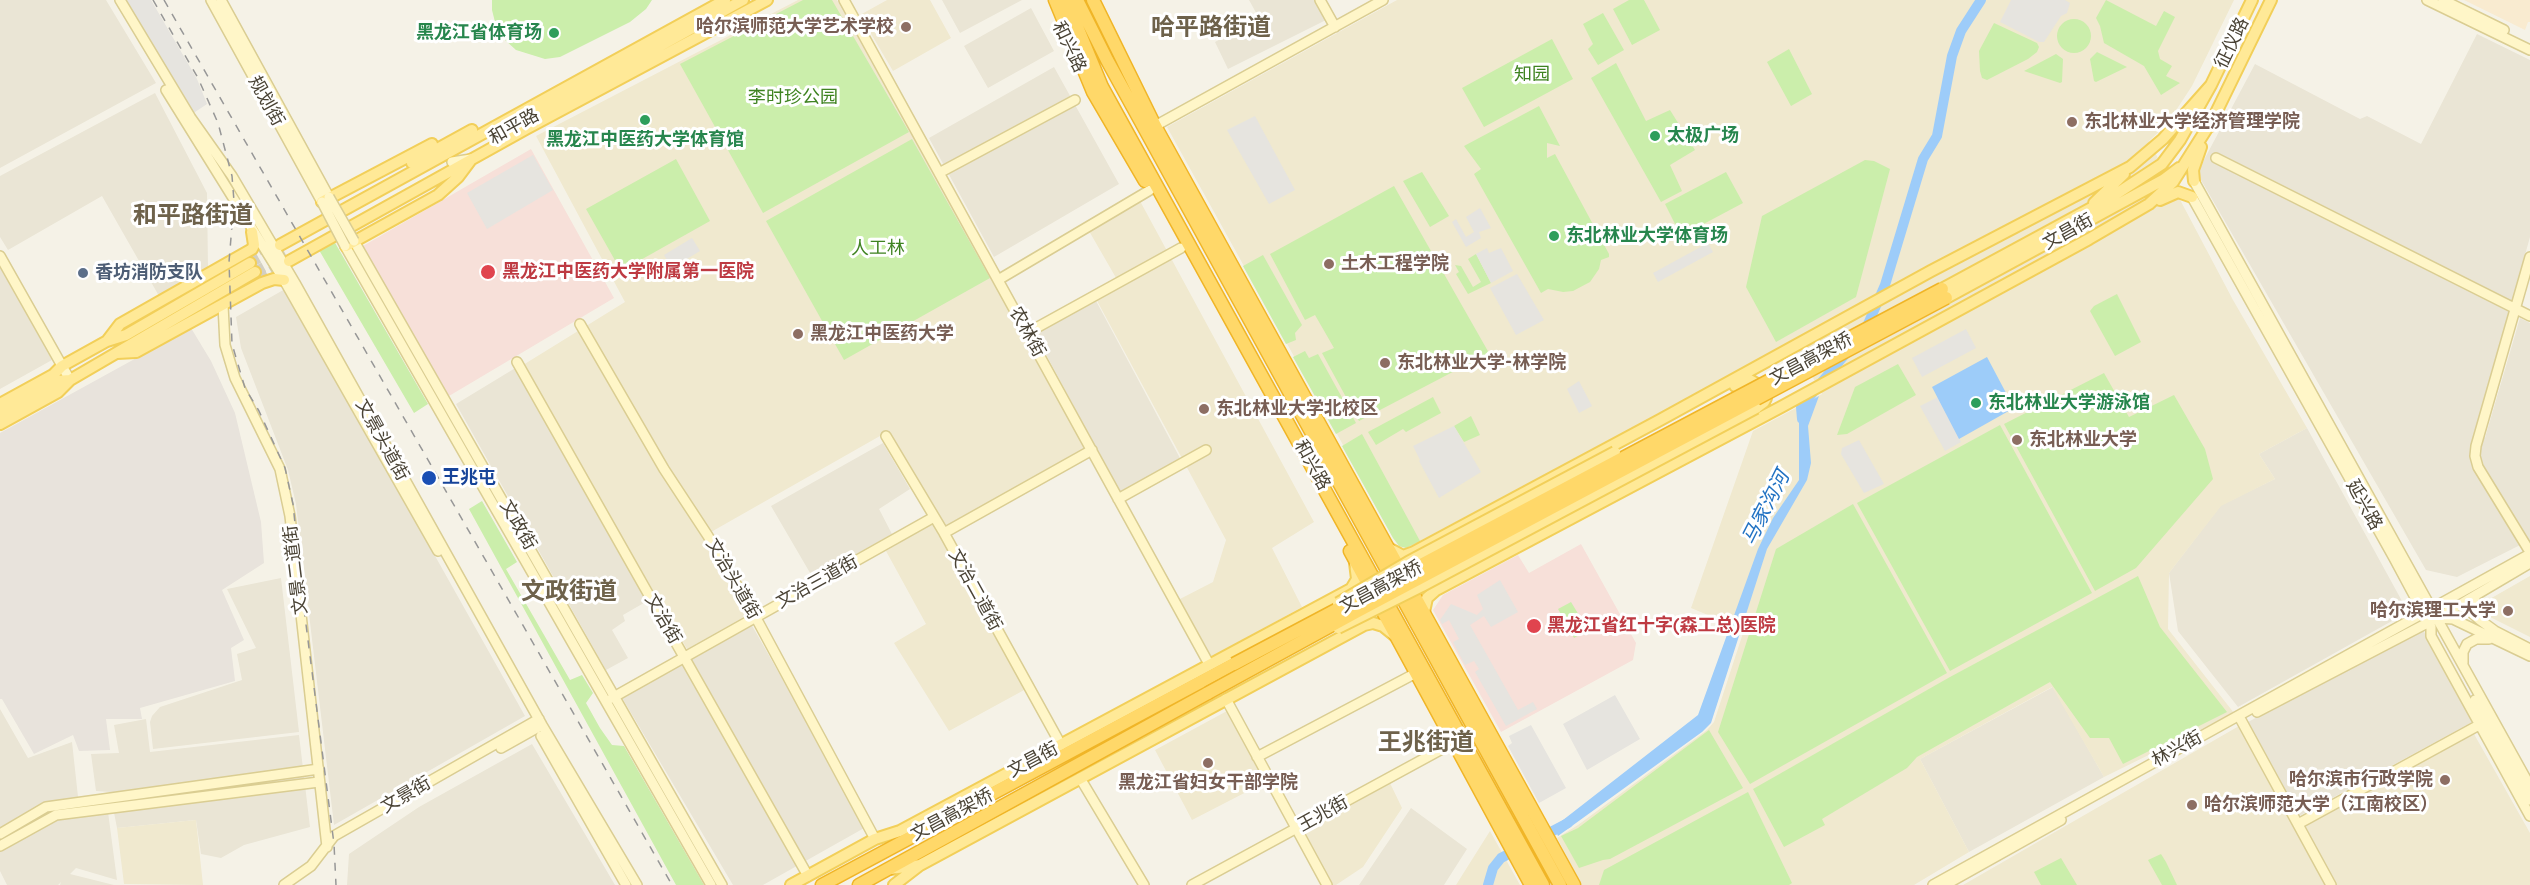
<!DOCTYPE html>
<html>
<head>
<meta charset="utf-8">
<style>
  body { margin:0 }
  canvas { display:block; background:#f5f2e7 }
</style>
</head>
<body>
<canvas width="2530" height="885"></canvas>
<script>
const c = document.querySelector('canvas').getContext('2d');
c.lineJoin = 'round';
function fill(path, color) {
  c.fillStyle = color;
  c.fill(path, 'evenodd');
}
function shape(rows) {
  const path = new Path2D();
  for (const r of rows) {
    if (r.length === 3) {
      path.moveTo(r[0] + r[2], r[1]);
      path.arc(r[0], r[1], r[2], 0, 2 * Math.PI);
      continue;
    }
    path.moveTo(r[0], r[1]);
    for (let i = 2; i < r.length; i += 2) path.lineTo(r[i], r[i + 1]);
  }
  return path;
}
function strokePath(path, color, width, dash) {
  c.strokeStyle = color;
  c.lineWidth = width;
  c.lineCap = dash ? 'butt' : 'round';
  c.setLineDash(dash || []);
  c.stroke(path);
}
function drawText(font, color, halo, rows, align = 'center') {
  c.font = font + ' Quicksand,"Noto Sans SC",sans-serif';
  c.lineWidth = 6;
  c.setLineDash([]);
  c.textBaseline = 'middle';
  c.strokeStyle = halo;
  c.fillStyle = color;
  for (const [text, x, y, turn = 0] of rows) {
    c.save();
    c.translate(x, y);
    c.rotate((+turn || 0) * Math.PI / 180);
    c.textAlign = isNaN(turn) ? turn : align;
    if (halo) c.strokeText(text, 0, 0);
    c.fillText(text, 0, 0);
    c.restore();
  }
}
const residential = shape([
  [0,0,106,0,156,83,0,168],
  [942,0,1022,0,960,33],
  [1249,0,1318,0,1328,19,1228,69,1215,42,1259,18],
  [1031,8,1054,51,988,88,964,46],
  [2477,34,2530,60,2530,237,2476,430,2485,438,2520,318,2530,323,2530,540,2457,577,2426,570,2197,173,2255,64,2360,119,2367,116,2421,144],
  [1054,67,1119,184,994,257,929,138],
  [155,93,207,193,208,269,159,296,102,196,8,250,0,237,0,176],
  [0,267,52,360,0,389],
  [285,289,525,716,334,825,296,504,288,470,241,348,236,317],
  [1095,299,1181,460,1121,494,1034,332],
  [517,367,649,600,623,615,625,621,612,630,628,658,606,670,456,404],
  [2307,428,2408,612,2238,707,2178,631,2169,573,2221,505,2275,479,2259,454],
  [883,443,910,489,879,509,892,534,813,578,771,506],
  [281,578,299,732,153,749,150,722,152,716,160,707,242,680,237,654,256,648,227,589],
  [750,622,866,827,763,885,733,885,621,696],
  [2423,630,2472,722,2299,816,2248,722],
  [2053,687,2104,777,1969,852,1920,759],
  [0,709,28,758,72,742,80,815,108,812,117,880,76,868,70,874,114,885,60,885,61,882,58,885,7,885,0,871],
  [146,719,150,752,299,735,310,827,244,845,221,858,201,854,196,820,117,828,110,792,96,791,91,754,119,753,114,725],
  [532,744,615,885,347,885,349,854,419,807],
  [1411,808,1467,849,1444,885,1359,885]
]);
const commercial = shape([
  [2464,0,2530,0,2530,22,2528,22,2525,30]
]);
const industrial = shape([
  [191,328,211,361,235,413,261,522,264,563,222,590,244,640,231,648,235,681,140,708,142,719,106,719,110,750,79,751,73,735,34,754,2,699,0,699,0,433]
]);
const education = shape([
  [798,0,837,0,1086,448,945,529,887,432,704,536,749,614,687,649,523,365,625,302,536,136],
  [887,0,930,0,951,38,893,71,860,15],
  [1397,0,2234,0,2192,86,2167,124,2149,141,2233,300,2307,428,2259,454,2275,479,2221,506,2169,573,2168,629,2234,713,2104,777,2052,687,1920,759,1969,852,1914,885,1582,885,1557,838,1578,825,1707,730,1714,722,1744,630,1691,608,1753,431,1822,394,1793,342,1420,541,1406,548,1399,546,1167,127],
  [1140,201,1314,522,1272,548,1302,607,1210,658,1178,600,1213,582,1226,540,1095,297,1119,283,1089,231],
  [932,523,1026,689,949,731,894,643,926,624,886,551],
  [2530,576,2530,637,2490,617,2481,604],
  [1227,711,1262,776,1254,780,1256,787,1192,820,1155,750],
  [2239,726,2326,885,1963,885],
  [2474,734,2530,833,2530,885,2336,885,2303,827],
  [1390,783,1402,808,1363,867,1336,885,1331,885,1303,833],
  [196,820,203,885,124,884,117,828],
  [1490,831,1520,885,1456,885]
]);
const medical = shape([
  [531,149,614,298,449,396,363,246],
  [1581,544,1636,643,1633,660,1501,732,1433,610,1443,595,1518,555,1529,573]
]);
const green = shape([
  [492,0,652,0,646,9,630,22,560,57,545,59,516,50,505,40,496,26,492,10],
  [803,0,832,0,909,132,763,213,680,64],
  [1629,0,1644,0,1660,30,1632,45,1613,9],
  [2106,0,2156,26,2164,11,2175,17,2158,51,2160,59,2172,66,2166,76,2180,83,2161,95,2144,66,2104,43,2100,26,2096,18],
  [1603,13,1624,50,1598,65,1588,49,1593,44,1583,24],
  [2074,36,17],
  [1994,23,2037,43,2039,47,2037,52,2028,59,1987,80,1982,78,1980,71,1979,51],
  [1552,39,1573,79,1484,127,1462,88],
  [1789,49,1812,94,1791,106,1767,62],
  [2097,52,2127,67,2096,82,2094,81,2090,59],
  [2056,54,2063,59,2062,82,2060,83,2024,71],
  [1616,63,1646,121,1670,110,1695,150,1670,165,1682,191,1661,202,1591,78],
  [1539,106,1560,146,1547,143,1547,158,1555,154,1609,254,1609,257,1601,260,1599,269,1590,282,1573,291,1563,292,1548,289,1541,293,1474,174,1481,169,1464,146],
  [912,139,990,278,844,360,766,221],
  [676,159,710,221,621,271,586,209],
  [1865,160,1874,161,1890,169,1856,297,1776,342,1746,287,1762,216],
  [1422,172,1449,216,1430,227,1403,181],
  [1726,172,1743,203,1681,236,1665,204],
  [1394,186,1489,353,1359,421,1322,353,1334,348,1315,315,1305,320,1270,254],
  [334,241,428,404,414,413,319,250],
  [1476,254,1491,283,1468,294,1456,274,1459,272,1455,265,1461,266,1473,287,1481,282,1468,259],
  [1263,255,1302,325,1295,333,1296,340,1286,344,1243,266],
  [2117,294,2141,342,2115,356,2090,311,2094,306],
  [1305,351,1309,358,1318,354,1356,423,1336,434,1293,357],
  [1898,364,1916,395,1847,434,1837,435,1855,387],
  [2104,373,2129,417,2174,395,2205,449,2213,479,2136,568,2095,591,2004,424],
  [1433,397,1441,413,1406,432,1403,429,1376,445,1368,432],
  [1471,416,1480,435,1464,442,1454,426],
  [2000,425,2092,593,1950,671,1857,503],
  [1362,434,1420,541,1406,548,1399,546,1393,538,1342,446],
  [482,501,517,562,506,569,570,680,582,675,593,693,586,703,600,728,612,745,624,746,704,885,676,885,469,509],
  [1853,504,1947,673,1750,784,1718,732,1776,549],
  [2138,576,2160,627,2227,712,2123,764,2109,738,2090,738,2050,682,1917,757,1907,768,1822,819,1825,825,1784,847,1753,789,1950,677],
  [1571,602,1588,630,1574,638,1558,609],
  [1709,730,1743,788,1610,859,1603,860,1579,868,1561,836,1578,828],
  [1748,792,1792,883,1789,885,1599,885,1604,870],
  [2161,854,2166,862,2177,885,2162,885,2148,860],
  [2061,858,2077,885,2041,885,2034,872]
]);
const parking = shape([
  [124,0,151,0,197,79,207,104,192,114],
  [2011,0,2065,0,2070,3,2067,13,2061,16,2044,42,2039,42,2000,22],
  [1255,116,1295,190,1269,204,1227,130],
  [533,155,553,190,487,229,467,193],
  [1480,208,1491,228,1479,232,1481,238,1466,247,1452,222,1456,219,1466,237,1474,232,1466,217],
  [692,238,700,251,672,268,664,255],
  [1708,243,1713,252,1658,282,1653,273],
  [1487,248,1489,253,1501,248,1513,271,1491,283,1476,254],
  [1517,274,1544,320,1516,335,1490,288],
  [1966,329,1976,348,1922,377,1912,358],
  [1579,381,1592,406,1579,413,1567,389],
  [1938,397,1961,442,1945,451,1920,406],
  [1454,426,1481,472,1439,498,1419,461,1420,460,1413,446],
  [1859,440,1884,484,1864,493,1841,454,1842,448],
  [1500,580,1518,612,1491,627,1484,616,1470,625,1518,710,1533,702,1537,709,1506,726,1475,672,1479,669,1474,661,1465,665,1453,642,1459,639,1449,620,1442,624,1440,620,1451,604,1477,615,1483,609,1477,595],
  [1615,695,1640,739,1587,770,1563,724],
  [1531,725,1566,788,1539,803,1508,746,1512,743,1509,736]
]);
const water = shape([
  [1987,357,2014,408,1959,439,1932,387],
  [1819,396,1808,426,1811,463,1807,480,1767,549,1711,723,1702,732,1558,836,1554,827,1698,715,1758,549,1773,518,1799,480,1799,408]
]);
const river = shape([
  [1865,331,1885,285,1923,159,1937,136,1952,56,1961,31,1981,0],
  [1802,419,1801,407,1847,352],
  [1488,885,1493,868,1501,858,1568,823]
]);
const secondaryTunnel = shape([
  [247,258,270,245],
  [259,278,283,264]
]);
const primaryTunnel = shape([
  [250,263,275,249],
  [255,272,286,255]
]);
const secondary = shape([
  [120,0,191,118,232,176,295,283,542,725,637,885],
  [211,0,322,202],
  [221,0,329,197],
  [844,0,1209,664],
  [1320,0,1335,27],
  [2427,0,2530,50],
  [2443,0,2504,30],
  [166,90,284,280,438,551],
  [1155,126,1383,0],
  [2216,158,2530,316],
  [452,162,471,159],
  [939,173,1075,100],
  [2194,181,2530,786],
  [2192,197,2394,558,2431,627,2431,636,2530,816],
  [354,241,722,885],
  [345,246,711,885],
  [0,256,70,380],
  [2530,257,2476,446,2475,456,2478,467,2530,552],
  [998,280,1150,190],
  [223,305,225,345,235,378,280,469,290,516,327,847],
  [580,324,664,469,708,536,755,616,875,839],
  [1027,333,1181,248],
  [517,362,808,876],
  [886,436,944,533,1061,745],
  [1118,499,1206,450],
  [944,533,1092,450],
  [2476,595,2471,607,2473,614,2480,620,2495,631,2530,649],
  [2437,618,2453,619,2530,656],
  [2463,663,2463,652,2467,644,2476,639,2489,639],
  [612,698,934,517],
  [1226,699,1327,885],
  [2475,700,2530,800],
  [2257,712,2437,618,2530,563],
  [2241,720,2331,885],
  [541,736,626,885],
  [501,748,542,725],
  [1257,757,1416,673],
  [1080,778,1144,885],
  [2298,824,2479,725],
  [0,834,46,807,319,769],
  [0,846,56,815,319,782],
  [284,885,311,866,334,836,539,719],
  [1192,885,1453,743],
  [1933,885,2530,554],
  [1945,885,2061,820]
]);
const primary = shape([
  [2209,127,2271,0],
  [498,136,743,0],
  [412,163,472,130],
  [2194,181,2193,170,2201,147],
  [2160,200,2178,192,2192,197],
  [322,202,432,144],
  [2094,203,2124,174],
  [280,245,725,0],
  [346,246,438,195,458,177,470,161],
  [289,261,526,129,767,0],
  [1942,289,2110,198,2162,164,2180,140,2211,85,2252,0],
  [1946,298,2163,180,2179,168],
  [107,341,120,324,252,249,254,245,252,232],
  [117,353,136,352,262,283,274,279,284,280],
  [1735,386,1750,380,1759,385,1766,398,1764,402,1756,408],
  [0,404,53,375,62,366,107,341,126,335,250,263],
  [0,414,57,381,70,380,255,272],
  [0,424,58,392,70,380],
  [1388,548,1403,556,1414,552,1660,420,1931,271,2130,167,2163,139,2211,85],
  [1424,612,1427,598,1436,590,1781,407,2089,239,2149,204,2173,182,2211,122],
  [890,869,920,865,1364,625,1373,623,1383,626,1394,635],
  [791,885,875,839,900,831,1351,589,1357,579,1355,563],
  [894,885,920,865]
]);
const highway = shape([
  [1055,0,1093,92,1145,181],
  [1066,0,1102,87,1543,885],
  [1077,0,1107,60,1560,885],
  [1093,0,1155,126,1574,885],
  [1350,551,1531,885],
  [822,885,1234,664],
  [859,885,1208,693]
]);
const rail = shape([
  [153,0,198,78,218,123,232,176,234,201,229,262,232,344,245,388,259,411,285,468,293,504,303,601,334,844,336,885],
  [164,0,672,885]
]);
const secondaryBridge = shape([
  [329,197,354,241],
  [322,202,345,246]
]);
const primaryBridge = shape([
  [1338,603,1408,562,1615,452],
  [1338,628,1422,586,1756,408]
]);
const highwayBridge = shape([
  [1234,664,1942,289],
  [1208,693,1356,612,1946,298]
]);
const markers = [
  [906,27,6,"#8d6e63"],
  [554,33,6,"#2e9e5b"],
  [645,120,6,"#2e9e5b"],
  [2072,122,6,"#8d6e63"],
  [1655,136,6,"#2e9e5b"],
  [1554,236,6,"#2e9e5b"],
  [1329,264,6,"#8d6e63"],
  [488,272,8,"#e0444e"],
  [83,273,6,"#5c6f8a"],
  [798,334,6,"#8d6e63"],
  [1385,363,6,"#8d6e63"],
  [1976,403,6,"#2e9e5b"],
  [1204,409,6,"#8d6e63"],
  [2017,440,6,"#8d6e63"],
  [429,478,8,"#1a4fb4"],
  [2508,611,6,"#8d6e63"],
  [1534,626,8,"#e0444e"],
  [1208,763,6,"#8d6e63"],
  [2445,780,6,"#8d6e63"],
  [2192,805,6,"#8d6e63"]
];
const educationNames = [
  ["哈尔滨师范大学艺术学校",894,27,"right"],
  ["东北林业大学经济管理学院",2084,122],
  ["土木工程学院",1341,264],
  ["黑龙江中医药大学",810,334],
  ["东北林业大学-林学院",1397,363],
  ["东北林业大学北校区",1216,409],
  ["东北林业大学",2029,440],
  ["哈尔滨理工大学",2496,611,"right"],
  ["哈尔滨市行政学院",2433,780,"right"],
  ["黑龙江省妇女干部学院",1208,783,"center"],
  ["哈尔滨师范大学（江南校区）",2204,805]
];
const leisureNames = [
  ["黑龙江省体育场",542,33,"right"],
  ["太极广场",1667,136],
  ["黑龙江中医药大学体育馆",645,140,"center"],
  ["东北林业大学体育场",1566,236],
  ["东北林业大学游泳馆",1988,403]
];
const streetNames = [
  ["征仪路",2232,43,-64],
  ["和兴路",1069,47,64],
  ["规划街",266,101,61],
  ["和平路",514,127,-29],
  ["文昌街",2068,232,-29],
  ["农林街",1027,332,61],
  ["文昌高架桥",1811,359,-28],
  ["文景头道街",382,440,61],
  ["和兴路",1312,465,61],
  ["延兴路",2364,505,61],
  ["文政街",518,525,60],
  ["文景二道街",296,570,-97],
  ["文治头道街",733,579,60],
  ["文治三道街",817,582,-29],
  ["文昌高架桥",1381,587,-28],
  ["文治二道街",975,590,61],
  ["文治街",663,619,60],
  ["林兴街",2177,749,-29],
  ["文昌街",1033,760,-28],
  ["文景街",406,795,-30],
  ["王兆街",1323,814,-29],
  ["文昌高架桥",952,815,-28]
];
const parkNames = [
  ["知园",1532,75],
  ["李时珍公园",793,98],
  ["人工林",878,249]
];
const healthNames = [
  ["黑龙江中医药大学附属第一医院",502,272],
  ["黑龙江省红十字(森工总)医院",1547,626]
];
const serviceNames = [
  ["香坊消防支队",95,273]
];
const transitNames = [
  ["王兆屯",442,478]
];
const waterNames = [
  ["马家沟河",1766,508,-63]
];
const districtNames = [
  ["哈平路街道",1211,28],
  ["和平路街道",193,216],
  ["文政街道",569,592],
  ["王兆街道",1426,743]
];
fill(residential, '#eae5d5');
fill(commercial, '#f9ebd0');
fill(industrial, '#e8e3dc');
fill(education, '#f0e9cf');
fill(medical, '#f7e0d9');
fill(green, '#cbeeab');
fill(parking, '#e6e4df');
fill(water, '#9dccf9');
strokePath(river, '#9dccf9', 10);
strokePath(secondaryTunnel, '#d3cfc3', 9, [9, 4.5]);
strokePath(primaryTunnel, '#d3cfc3', 10, [10, 5]);
strokePath(secondary, '#dacd92', 12);
strokePath(primary, '#f2cf59', 14);
strokePath(highway, '#f0b527', 15);
strokePath(secondary, '#fff6c8', 9);
strokePath(primary, '#ffe997', 10);
strokePath(highway, '#ffd869', 12);
strokePath(rail, '#979797', 1.5, [8, 8]);
strokePath(secondaryBridge, '#dacd92', 12, []);
strokePath(primaryBridge, '#f2cf59', 14, []);
strokePath(highwayBridge, '#f0b527', 15, []);
strokePath(secondaryBridge, '#fff6c8', 9);
strokePath(primaryBridge, '#ffe997', 10);
strokePath(highwayBridge, '#ffd869', 12);
for (const [x, y, r, color] of markers) {
  const dot = new Path2D();
  dot.arc(x, y, r, 0, 2 * Math.PI);
  c.fillStyle = color;
  c.fill(dot);
  strokePath(dot, '#fff', 2);
}
drawText('bold 18px', '#785e54', '#fff', educationNames, 'left');
drawText('bold 18px', '#27864d', '#fff', leisureNames, 'left');
drawText('18px', '#4a4335', '#fff', streetNames);
drawText('18px', '#3f8321', '#fff', parkNames);
drawText('bold 18px', '#be3a42', '#fff', healthNames, 'left');
drawText('bold 18px', '#4e5e75', '#fff', serviceNames, 'left');
drawText('bold 18px', '#164399', '#fff', transitNames, 'left');
drawText('italic 20px', '#2172c3', '#fff', waterNames);
drawText('bold 24px', '#6e624b', '#fff', districtNames);
</script>
</body>
</html>
